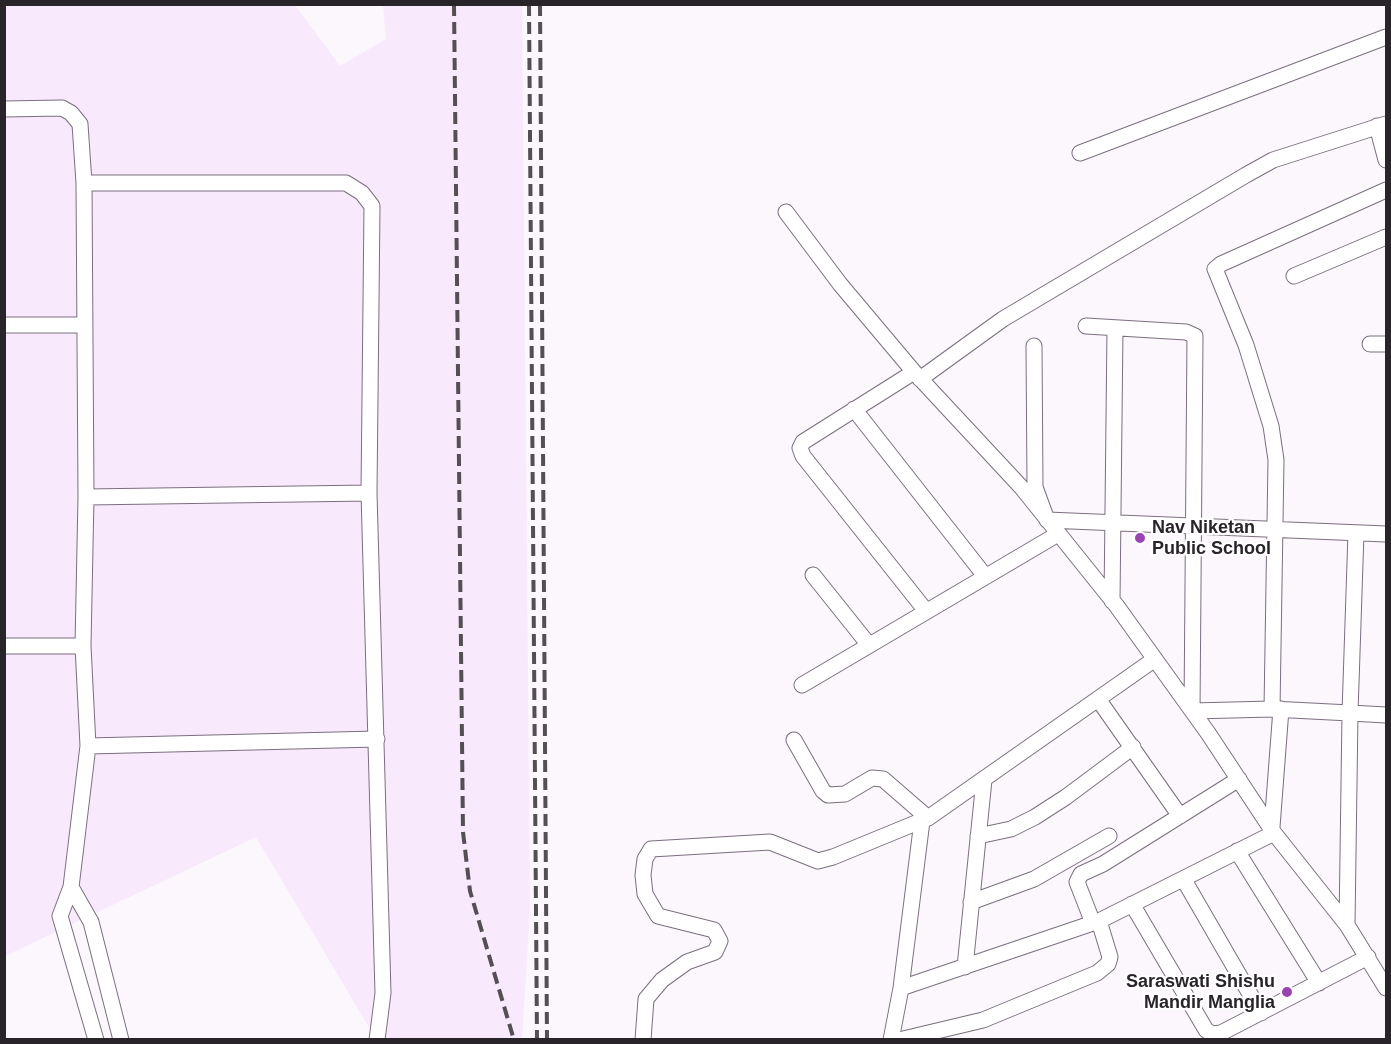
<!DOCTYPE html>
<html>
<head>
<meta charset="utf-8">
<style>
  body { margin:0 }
  #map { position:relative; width:1391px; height:1044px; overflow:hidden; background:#fcf6fd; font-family:Arial,sans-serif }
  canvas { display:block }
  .frame { position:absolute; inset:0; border:6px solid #29242a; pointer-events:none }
</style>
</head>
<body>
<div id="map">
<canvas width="1391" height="1044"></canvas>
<div class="frame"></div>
</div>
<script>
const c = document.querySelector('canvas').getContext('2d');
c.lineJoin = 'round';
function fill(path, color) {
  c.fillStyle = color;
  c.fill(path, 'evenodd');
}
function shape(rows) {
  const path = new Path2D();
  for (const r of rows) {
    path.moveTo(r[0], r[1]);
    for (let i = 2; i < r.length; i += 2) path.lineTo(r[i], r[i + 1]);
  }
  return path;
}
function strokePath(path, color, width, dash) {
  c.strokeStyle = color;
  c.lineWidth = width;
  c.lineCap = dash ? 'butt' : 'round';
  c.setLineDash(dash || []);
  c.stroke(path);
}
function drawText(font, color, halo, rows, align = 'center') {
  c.font = font + ' Arial,sans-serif';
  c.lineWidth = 4.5;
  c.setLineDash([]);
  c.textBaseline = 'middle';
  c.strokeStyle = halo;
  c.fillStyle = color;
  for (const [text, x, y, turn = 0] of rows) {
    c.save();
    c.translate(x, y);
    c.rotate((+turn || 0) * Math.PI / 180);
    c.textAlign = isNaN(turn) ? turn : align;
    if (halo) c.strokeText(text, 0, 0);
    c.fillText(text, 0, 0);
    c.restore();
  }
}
const built = shape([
  [5,5,295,5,340,66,386,39,383,5,522,5,530,908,522,1038,376,1039,256,837,5,956]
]);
const minor = shape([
  [4,109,62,108,71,113,80,124,84,183,86,497,83,646,88,746,71,887,60,916,96,1040],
  [1377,126,1386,160],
  [1080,153,1386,37],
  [84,183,346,183,362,193,372,206,369,493,383,993,377,1040],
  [786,212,840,284,914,372,1022,488,1116,605,1208,733,1274,833,1347,925,1386,988],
  [1294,276,1386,237],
  [4,325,85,325],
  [1086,326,1186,332,1195,336,1192,711,1272,709],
  [1370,344,1386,344],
  [1034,346,1035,487,1047,520,1386,534],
  [914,372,803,442,800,448,803,456,926,611],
  [920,379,1003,319,1246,175,1273,160,1386,124],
  [854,409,985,576],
  [86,497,369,493],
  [1356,533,1350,713,1272,709,1276,460,1271,426,1246,345,1215,269,1221,264,1386,190],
  [813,575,869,645],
  [1112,601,1115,329],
  [4,646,83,646],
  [802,685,1058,534],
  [1098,699,1180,816],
  [794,740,823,791,828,795,845,794,872,778,883,779,928,818],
  [88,746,377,739],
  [1272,827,1281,709],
  [978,836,1011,829,1035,817,1066,797,1133,747],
  [1237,851,1319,983],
  [1184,880,1261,1013],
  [71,887,91,922,121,1040],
  [971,902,1034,879,1109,836],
  [1132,904,1206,1030,1212,1034,1221,1033,1368,957],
  [1093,923,1077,882,1081,874,1103,864,1239,779],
  [1347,925,1350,713,1386,715],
  [965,967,984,780],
  [901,988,1099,921,1274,833],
  [643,1040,646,999,662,980,687,962,715,952,720,941,714,930,658,916,645,894,643,875,645,859,651,849,770,842,818,861,833,857,928,818,1155,659],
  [891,1040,901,988,922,821],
  [899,1040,983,1020,1097,973,1108,964,1110,957,1099,921]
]);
const rail = shape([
  [454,4,463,832,470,891,514,1040],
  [529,4,537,1040],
  [540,4,547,1040]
]);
const markers = [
  [1140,538,6,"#9a44b1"],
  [1287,992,6,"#9a44b1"]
];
const poiNames = [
  ["Nav Niketan",1152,528],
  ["Public School",1152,549],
  ["Saraswati Shishu",1275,982,"right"],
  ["Mandir Manglia",1275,1003,"right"]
];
fill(built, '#f8e9fd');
strokePath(minor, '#7b6f7f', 17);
strokePath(minor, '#fff', 15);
strokePath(rail, '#544f55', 4, [12, 6]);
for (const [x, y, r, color] of markers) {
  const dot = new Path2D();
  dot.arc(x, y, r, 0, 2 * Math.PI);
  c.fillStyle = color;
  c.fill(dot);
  strokePath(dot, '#fff', 2);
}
drawText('bold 18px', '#29242a', '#fff', poiNames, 'left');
</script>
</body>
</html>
